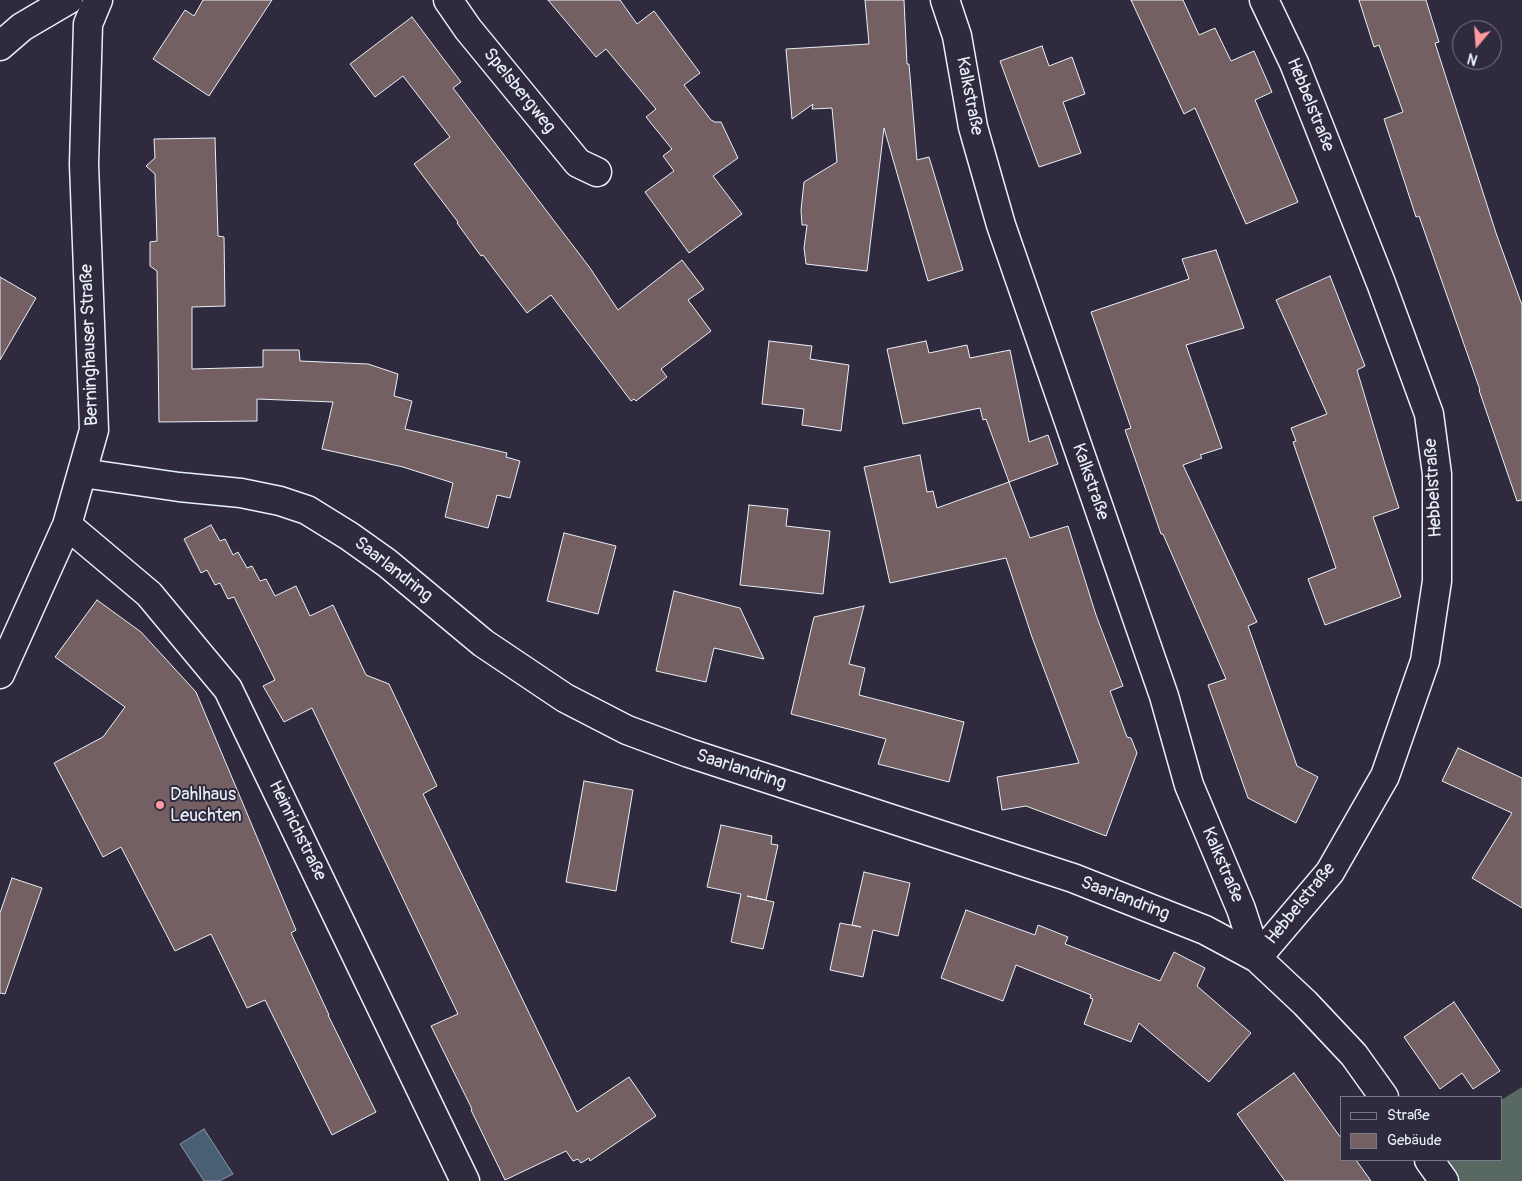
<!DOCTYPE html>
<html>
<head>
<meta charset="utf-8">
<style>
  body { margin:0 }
  #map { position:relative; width:1522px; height:1181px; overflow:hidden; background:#2f2a3d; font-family:Pangolin,sans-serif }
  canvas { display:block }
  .legend { position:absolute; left:1340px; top:1096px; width:162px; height:65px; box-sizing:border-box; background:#2f2a3d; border:1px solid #797a88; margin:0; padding:6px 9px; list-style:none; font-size:15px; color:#e8f1f8 }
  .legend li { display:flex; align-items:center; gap:10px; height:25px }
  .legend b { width:25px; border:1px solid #797a88 }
  .north { position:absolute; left:1452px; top:20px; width:50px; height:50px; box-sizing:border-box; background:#2f2a3d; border:1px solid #797a88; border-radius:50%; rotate:198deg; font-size:14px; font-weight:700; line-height:20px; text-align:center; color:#e8f1f8 }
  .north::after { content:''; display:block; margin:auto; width:18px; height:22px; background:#ff9aa2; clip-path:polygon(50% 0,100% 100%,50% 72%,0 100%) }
</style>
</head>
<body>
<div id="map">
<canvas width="1522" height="1181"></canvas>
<ul class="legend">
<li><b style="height:6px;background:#2f2a3d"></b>Straße</li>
<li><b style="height:14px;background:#745f62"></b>Gebäude</li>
</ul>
<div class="north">N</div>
</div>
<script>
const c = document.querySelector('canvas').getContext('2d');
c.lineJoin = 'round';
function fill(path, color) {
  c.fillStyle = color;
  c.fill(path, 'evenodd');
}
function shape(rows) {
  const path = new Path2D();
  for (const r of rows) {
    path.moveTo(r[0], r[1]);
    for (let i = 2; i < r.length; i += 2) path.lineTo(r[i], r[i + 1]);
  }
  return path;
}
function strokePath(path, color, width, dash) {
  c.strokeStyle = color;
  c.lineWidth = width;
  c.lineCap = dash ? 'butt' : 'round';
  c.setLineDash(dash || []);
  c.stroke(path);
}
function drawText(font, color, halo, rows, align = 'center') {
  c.font = font + ' Pangolin,sans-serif';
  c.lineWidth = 4;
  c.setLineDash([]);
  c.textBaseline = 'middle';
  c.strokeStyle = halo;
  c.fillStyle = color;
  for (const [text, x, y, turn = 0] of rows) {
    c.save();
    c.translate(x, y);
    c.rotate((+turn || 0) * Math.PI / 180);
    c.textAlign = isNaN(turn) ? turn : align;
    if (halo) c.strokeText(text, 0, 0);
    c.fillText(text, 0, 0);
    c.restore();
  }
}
const green = shape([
  [1522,1087,1522,1181,1459,1181,1443,1160,1501,1160,1501,1100]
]);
const water = shape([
  [204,1129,233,1174,219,1181,204,1181,180,1144,204,1129]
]);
const building = shape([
  [203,0,272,0,209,96,153,59,185,10,194,16,203,0],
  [548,0,620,0,637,24,654,11,700,73,684,85,711,120,715,122,721,122,738,158,713,176,742,214,689,253,645,192,674,171,663,156,672,149,646,117,656,109,606,49,596,57,548,0],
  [865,0,904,0,907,64,909,64,917,160,929,157,963,270,928,281,884,128,867,271,806,264,804,248,807,225,802,225,801,210,804,182,837,162,832,108,812,109,813,104,792,119,786,49,869,44,865,0],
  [1131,0,1183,0,1199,35,1215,28,1231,61,1254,51,1272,92,1255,100,1298,202,1246,224,1195,108,1184,114,1131,0],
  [1359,0,1426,0,1439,42,1435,43,1496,233,1522,305,1522,500,1517,501,1479,390,1480,390,1419,216,1416,217,1384,119,1403,112,1379,45,1374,47,1359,0],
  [412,17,461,82,453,88,590,268,618,310,682,260,704,289,688,300,711,331,661,369,667,377,636,401,634,399,631,401,551,295,527,313,483,255,481,256,457,223,458,222,414,164,450,137,403,76,375,97,350,64,412,17],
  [1042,46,1049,66,1072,57,1085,94,1063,102,1081,153,1039,167,1000,61,1042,46],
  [215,138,218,236,224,237,225,306,192,307,192,369,263,367,263,350,299,350,300,361,368,364,398,374,394,396,412,401,405,429,507,453,506,457,520,461,510,498,497,495,488,528,445,517,453,483,403,467,322,449,333,402,257,399,257,421,159,422,157,271,150,266,150,242,157,241,155,174,146,166,155,158,154,139,215,138],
  [1216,250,1244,328,1186,345,1222,448,1200,455,1202,458,1183,465,1257,622,1248,626,1297,766,1318,777,1296,823,1248,798,1208,685,1226,679,1163,534,1161,534,1125,430,1131,428,1091,312,1189,279,1182,259,1216,250],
  [1330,276,1365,366,1357,370,1385,464,1399,508,1373,517,1401,597,1325,625,1308,579,1336,568,1293,442,1296,441,1291,428,1327,414,1276,300,1330,276],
  [0,277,36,298,0,360,0,277],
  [769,341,812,346,810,359,849,365,841,431,802,425,804,409,762,404,769,341],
  [926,341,929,353,967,345,970,358,1010,350,1029,442,1048,435,1058,464,1009,482,986,419,983,420,980,408,903,424,887,349,926,341],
  [920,455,927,492,933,491,937,508,1009,482,1030,538,1068,526,1096,615,1123,686,1110,691,1127,737,1131,738,1137,753,1106,836,1026,806,1002,810,997,777,1079,763,1032,637,1006,558,890,583,864,467,920,455],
  [749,505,788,509,786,526,830,531,823,594,740,585,749,505],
  [211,525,220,541,225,539,233,555,238,552,247,568,252,566,260,581,266,579,275,596,296,586,310,616,333,605,366,675,389,684,437,786,423,794,577,1112,629,1077,656,1116,590,1161,589,1158,581,1163,578,1159,573,1161,566,1151,505,1180,471,1110,472,1109,431,1026,458,1014,312,708,284,722,263,686,275,680,234,597,228,599,220,583,215,585,207,570,201,573,184,539,211,525],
  [564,533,616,546,598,614,547,601,564,533],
  [674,591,740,608,764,659,714,648,706,682,656,671,674,591],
  [97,600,141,632,196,692,296,930,291,933,329,1015,328,1015,376,1112,332,1135,265,1000,247,1008,211,934,175,951,121,847,103,857,54,763,103,737,125,707,55,657,97,600],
  [864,606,849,664,865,668,859,695,964,722,949,782,878,764,886,739,791,714,814,617,864,606],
  [1458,748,1522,778,1522,908,1472,878,1512,813,1442,781,1458,748],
  [584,781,633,790,616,891,566,882,584,781],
  [721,825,772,836,771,844,778,845,766,900,747,896,774,902,763,949,731,942,741,894,707,887,721,825],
  [864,872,910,883,898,936,873,930,863,977,830,970,840,923,861,927,852,925,864,872],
  [12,878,42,888,5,994,0,993,0,913,12,878],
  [966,910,1035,935,1038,925,1068,937,1065,944,1160,981,1174,952,1205,968,1197,986,1251,1033,1209,1082,1139,1023,1131,1042,1084,1024,1093,999,1090,998,1091,995,1016,965,1003,1001,941,978,966,910],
  [1454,1002,1500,1071,1473,1089,1462,1073,1440,1089,1404,1037,1454,1002],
  [1294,1073,1341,1138,1341,1160,1356,1160,1371,1181,1285,1181,1237,1114,1294,1073]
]);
const minor = shape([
  [448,0,468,29,578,163,597,172],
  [945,0,957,36,973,127,1001,225,1164,696,1189,785,1241,909,1257,958],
  [0,46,22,27,68,0],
  [82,473,179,487,241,493,280,501,307,510,349,536,387,563,483,643,565,698,627,730,689,753,1073,878,1205,930,1257,958,1305,1003,1354,1055,1384,1097],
  [67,525,149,594,228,689,465,1181],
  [0,674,67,525,94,430,84,164,88,24,98,0],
  [1257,958,1330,872,1385,776,1425,661,1437,581,1437,474,1429,414,1381,283,1294,63,1264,0],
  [1429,1160,1444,1181]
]);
const markers = [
  [160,805,5,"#ff9aa2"]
];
const streetNames = [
  ["Spelsbergweg",519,91,51],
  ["Kalkstraße",969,96,79],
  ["Hebbelstraße",1310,105,68],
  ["Berninghauser Straße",90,345,-92],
  ["Kalkstraße",1090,482,71],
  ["Hebbelstraße",1434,488,-93],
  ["Saarlandring",393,570,38],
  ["Saarlandring",741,770,18],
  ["Heinrichstraße",297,831,64],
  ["Kalkstraße",1222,865,67],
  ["Saarlandring",1125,899,21],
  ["Hebbelstraße",1301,904,-51]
];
const poiNames = [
  ["Dahlhaus",170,795],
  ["Leuchten",170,816]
];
fill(green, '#576961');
fill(water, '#496074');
strokePath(water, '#899aa9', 1);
fill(building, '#745f62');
strokePath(building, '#e8f1f8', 1);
strokePath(minor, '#e8f1f8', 31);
strokePath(minor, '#2f2a3d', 28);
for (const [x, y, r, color] of markers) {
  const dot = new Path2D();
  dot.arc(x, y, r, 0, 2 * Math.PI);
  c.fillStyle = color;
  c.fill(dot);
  strokePath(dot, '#2f2a3d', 2);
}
drawText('18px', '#e8f1f8', '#2f2a3d', streetNames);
drawText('18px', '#e8f1f8', '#2f2a3d', poiNames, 'left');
</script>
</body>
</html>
